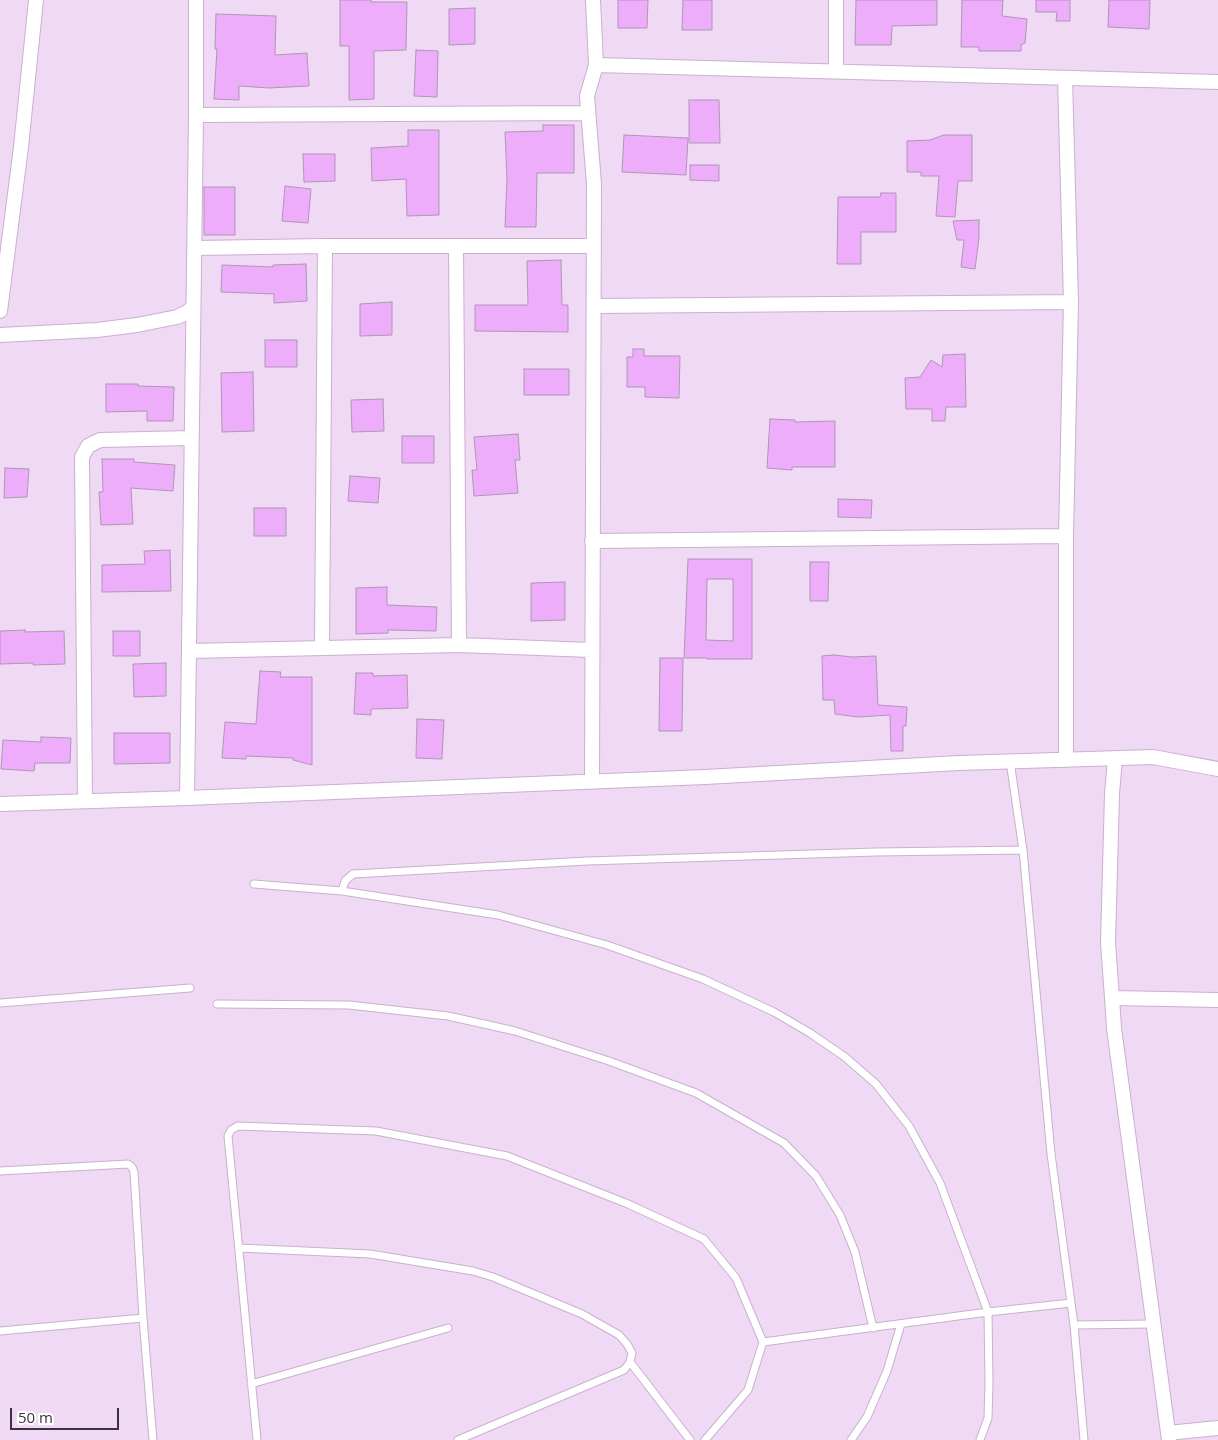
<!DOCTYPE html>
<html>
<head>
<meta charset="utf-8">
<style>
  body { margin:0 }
  #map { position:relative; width:1218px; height:1440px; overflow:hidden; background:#f0d9f5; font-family:"Open Sans",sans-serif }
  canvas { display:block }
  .scale { position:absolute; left:10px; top:1408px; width:109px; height:22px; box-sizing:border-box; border:2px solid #3c323d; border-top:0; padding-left:6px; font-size:15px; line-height:18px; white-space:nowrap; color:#3c323d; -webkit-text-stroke:4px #fff; paint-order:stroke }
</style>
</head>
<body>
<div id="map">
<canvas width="1218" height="1440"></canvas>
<div class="scale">50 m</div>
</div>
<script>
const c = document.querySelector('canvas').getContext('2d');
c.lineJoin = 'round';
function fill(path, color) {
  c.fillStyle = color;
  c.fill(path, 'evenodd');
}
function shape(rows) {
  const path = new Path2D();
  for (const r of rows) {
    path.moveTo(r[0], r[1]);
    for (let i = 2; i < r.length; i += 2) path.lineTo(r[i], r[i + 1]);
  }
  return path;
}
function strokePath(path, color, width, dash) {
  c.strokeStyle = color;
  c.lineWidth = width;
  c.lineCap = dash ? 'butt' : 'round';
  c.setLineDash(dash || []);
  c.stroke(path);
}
const building = shape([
  [340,0,371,0,371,2,407,2,406,50,374,51,374,99,349,100,349,46,340,46,340,0],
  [618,0,648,0,647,28,618,28,618,0],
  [683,0,712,0,712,30,682,30,683,0],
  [856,0,937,0,937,25,892,26,891,45,855,45,856,0],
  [962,0,1003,0,1002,16,1027,19,1025,43,1021,45,1021,51,979,51,979,47,961,47,962,0],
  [1036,0,1070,0,1070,21,1056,21,1057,12,1036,12,1036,0],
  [1109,0,1150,0,1149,29,1108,27,1109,0],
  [475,8,475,44,449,45,449,9,475,8],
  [216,14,276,16,275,55,307,53,309,86,269,88,239,86,239,100,214,99,217,49,215,49,216,14],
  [416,50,438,51,437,97,414,96,416,50],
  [689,100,719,100,720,143,689,143,689,100],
  [543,125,574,125,574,173,537,173,536,227,505,227,507,178,505,132,543,131,543,125],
  [408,130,439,130,439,215,407,216,406,179,372,181,371,148,408,146,408,130],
  [624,135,688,138,686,175,622,172,624,135],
  [944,135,972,135,972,181,958,181,955,217,936,216,939,176,921,176,921,172,907,172,907,141,930,140,944,135],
  [303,154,335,154,335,181,304,182,303,154],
  [690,165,719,165,719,181,690,180,690,165],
  [285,186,311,189,308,223,282,221,285,186],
  [204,187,235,187,235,235,204,235,204,187],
  [881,193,896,193,896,232,861,232,861,264,837,264,838,197,880,197,881,193],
  [979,220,979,238,975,269,961,267,964,240,957,240,953,221,979,220],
  [561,260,562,305,568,305,568,332,475,331,475,305,528,305,527,261,561,260],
  [306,264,307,301,274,303,274,294,221,292,222,265,273,267,273,265,306,264],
  [392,302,392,335,360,336,360,304,392,302],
  [265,340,297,340,297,367,265,367,265,340],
  [633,349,644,349,644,356,680,356,679,398,645,397,645,387,627,387,627,357,633,357,633,349],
  [965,354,966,407,946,407,945,421,932,421,932,409,906,409,905,378,920,377,931,360,942,367,943,355,965,354],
  [524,369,569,369,569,395,524,395,524,369],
  [253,372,254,431,222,432,221,373,253,372],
  [106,384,138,384,138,386,174,387,173,421,147,421,147,411,106,412,106,384],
  [383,399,384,431,352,432,351,400,383,399],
  [770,419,795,420,795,422,835,421,835,467,792,467,792,470,767,468,770,419],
  [518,434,520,460,515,460,518,493,474,496,472,470,477,470,474,437,518,434],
  [402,436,434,436,434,463,402,463,402,436],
  [102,459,134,459,134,462,175,465,173,491,131,488,133,524,101,525,99,492,103,492,102,459],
  [5,468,29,469,27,497,4,498,5,468],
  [350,476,380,478,378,503,348,501,350,476],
  [838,499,872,500,871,518,838,517,838,499],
  [254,508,286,508,286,536,254,536,254,508],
  [170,550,171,591,102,592,102,565,145,564,144,551,170,550],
  [688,559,752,559,752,659,707,659,707,658,684,658,688,559],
  [707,579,733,579,733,641,706,640,707,579],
  [810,562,829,562,828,601,810,601,810,562],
  [565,582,565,620,531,621,531,583,565,582],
  [387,587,387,605,437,607,436,631,388,630,388,633,356,634,356,588,387,587],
  [25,630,25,632,64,631,65,664,33,665,33,663,0,664,0,631,25,630],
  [113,631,140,631,140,656,113,656,113,631],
  [834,655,852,657,876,656,878,705,907,707,906,726,903,726,903,751,891,751,890,715,858,717,835,714,834,700,823,700,822,656,834,655],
  [660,658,683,658,682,731,659,731,660,658],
  [166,663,166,696,134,697,133,664,166,663],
  [260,671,281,672,280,677,312,677,312,765,293,760,293,758,246,756,246,759,222,758,225,722,256,724,260,671],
  [356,673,373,673,373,676,407,675,408,708,371,709,371,715,354,714,356,673],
  [417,719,444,720,442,759,416,758,417,719],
  [114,733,170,733,170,763,114,764,114,733],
  [41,737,71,738,70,763,35,763,34,771,1,769,3,740,41,742,41,737]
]);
const service = shape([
  [1010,761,1023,850,1051,1154,1074,1325,1084,1440],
  [254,884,342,891,498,915,607,945,703,979,774,1012,810,1033,845,1057,876,1084,909,1126,940,1183,988,1312,989,1383,988,1418,980,1440],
  [342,891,345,881,353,874,587,861,876,852,1023,850],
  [0,1003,190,988],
  [217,1004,349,1005,448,1016,515,1031,609,1061,696,1093,784,1143,816,1176,840,1215,855,1252,873,1328],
  [0,1171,128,1164,132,1167,134,1172,143,1318,153,1440],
  [239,1248,370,1254,473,1271,493,1277,582,1314,619,1335,627,1344,632,1353,630,1362,624,1370,458,1440],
  [1074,1325,1154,1324],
  [0,1331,143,1318],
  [763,1342,988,1312,1071,1303],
  [630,1362,690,1440],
  [251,1384,448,1328],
  [257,1440,228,1136,231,1130,238,1126,376,1131,507,1156,628,1204,704,1239,736,1278,763,1342,748,1390,705,1440],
  [851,1440,867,1417,887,1371,901,1324]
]);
const minor = shape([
  [836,0,836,71],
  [596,65,1218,82],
  [1065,78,1071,302,1066,536,1066,760],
  [196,115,588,113],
  [456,246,459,645],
  [195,248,325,246,594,246],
  [594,306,1071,302],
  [0,311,21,147,36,0],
  [0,335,97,330,137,325,177,317,186,313,193,307],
  [592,541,1066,536],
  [322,648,325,246],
  [189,651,459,645,591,650],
  [1115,759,1112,794,1108,943,1112,998,1114,1028,1169,1440],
  [592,782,594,184,587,96,596,65,593,0],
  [187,798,196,115,196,0],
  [85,801,82,457,88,446,100,440,192,438],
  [0,804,187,798,705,777,959,763,1153,757,1218,769],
  [1112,998,1218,1000],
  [1168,1433,1218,1428]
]);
fill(building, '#eeadfb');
strokePath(building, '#ad97b1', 1);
strokePath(service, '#c7b1cb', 9);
strokePath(minor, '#c7b1cb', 16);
strokePath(service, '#fff', 7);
strokePath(minor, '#fff', 14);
</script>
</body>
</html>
